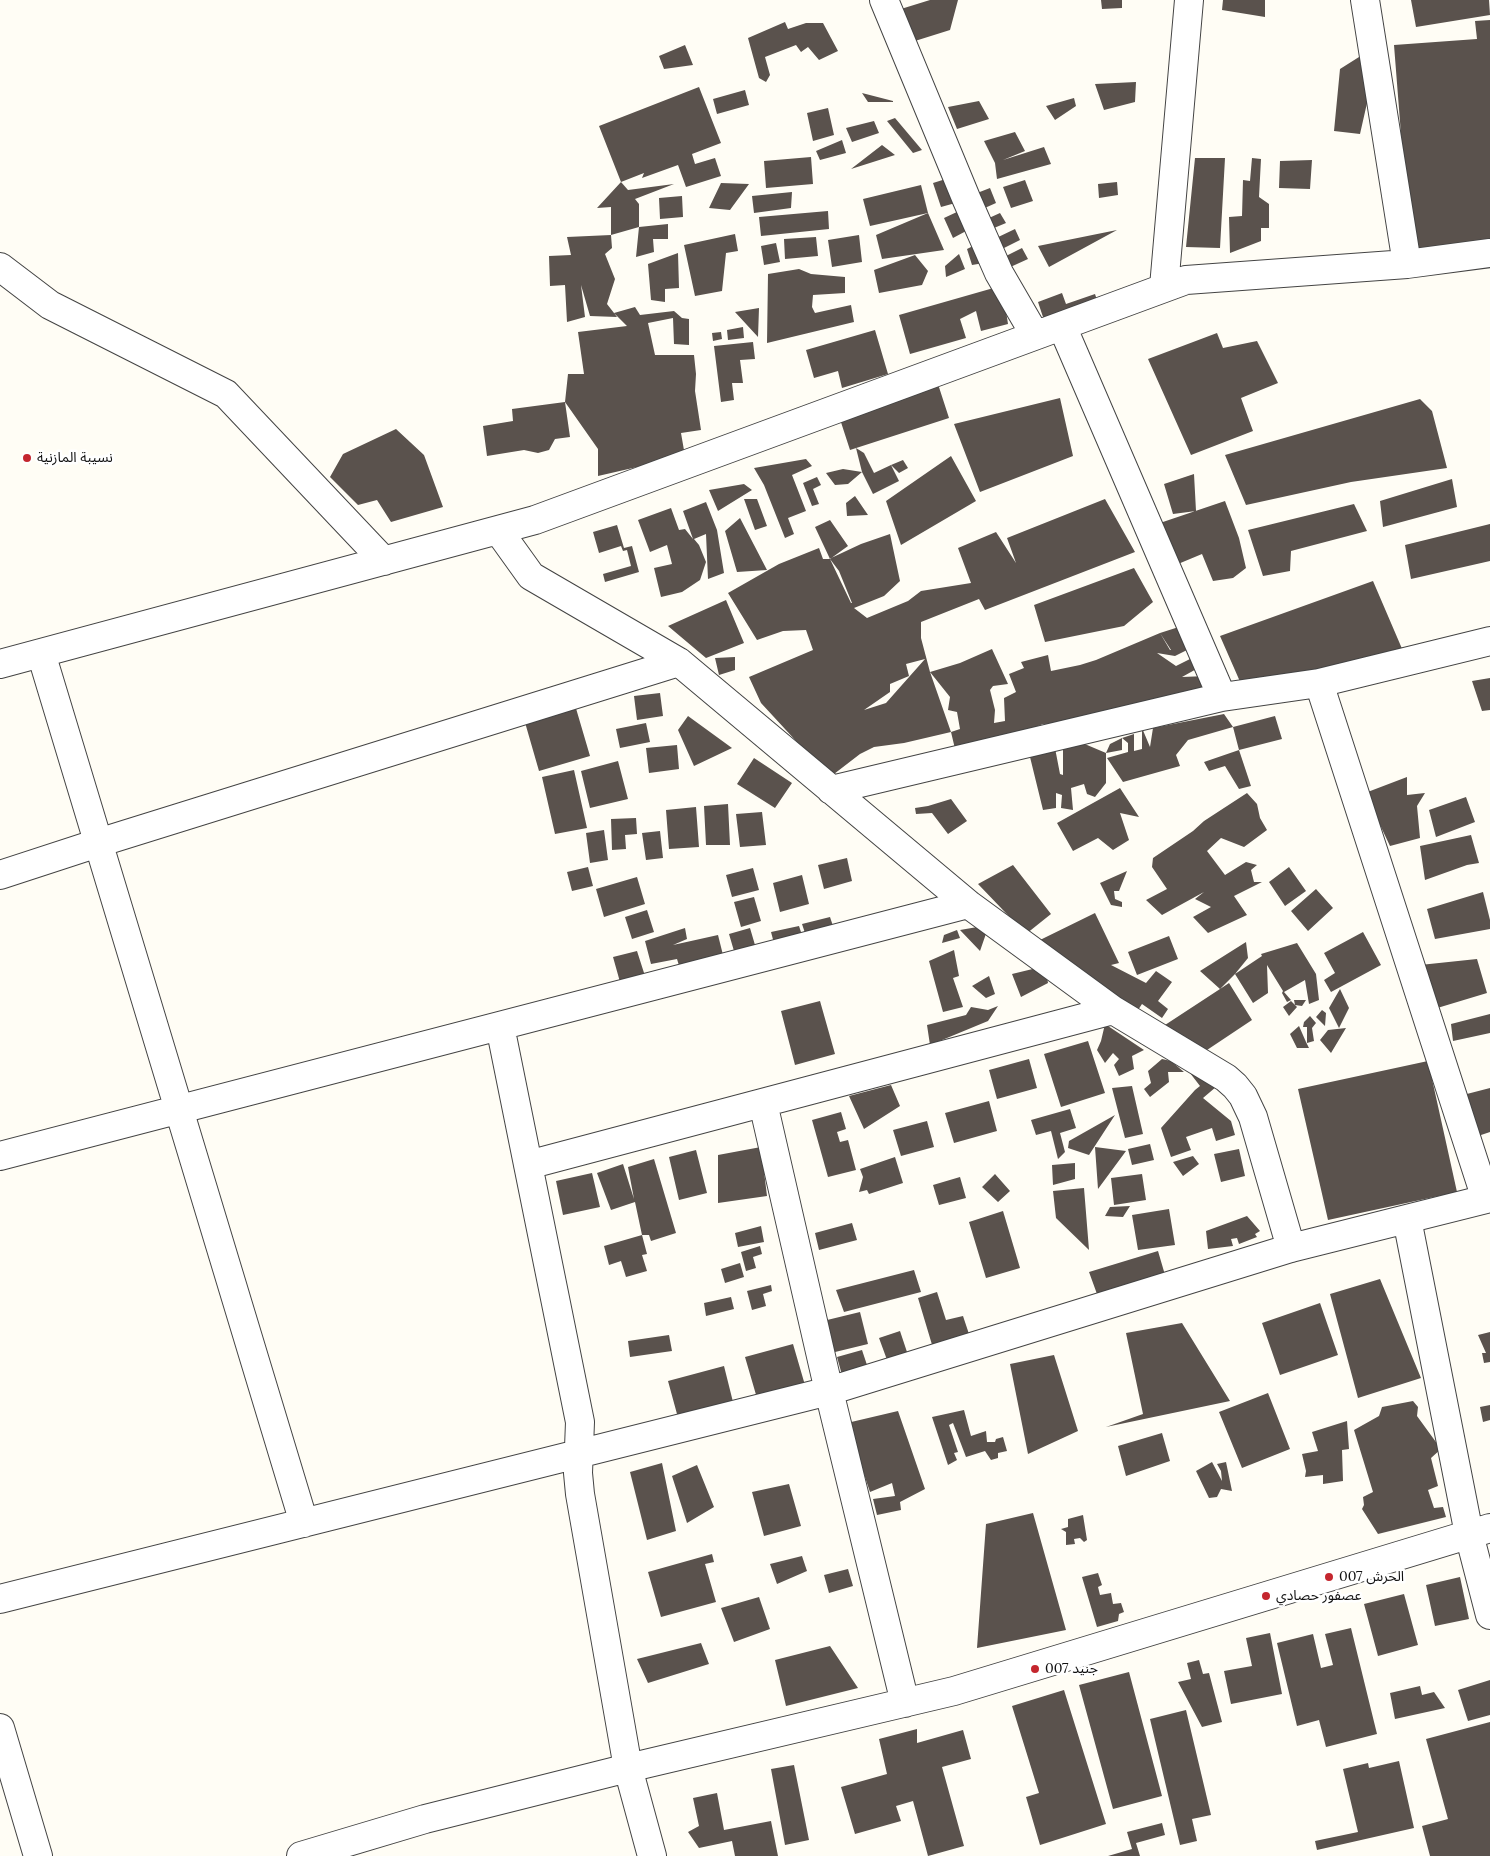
<!DOCTYPE html>
<html>
<head>
<meta charset="utf-8">
<style>
  body { margin:0 }
  canvas { display:block; background:#fffdf5 }
</style>
</head>
<body>
<canvas width="1490" height="1856"></canvas>
<script>
const c = document.querySelector('canvas').getContext('2d');
c.lineJoin = 'round';
function fill(path, color) {
  c.fillStyle = color;
  c.fill(path, 'evenodd');
}
function shape(rows) {
  const path = new Path2D();
  for (const r of rows) {
    path.moveTo(r[0], r[1]);
    for (let i = 2; i < r.length; i += 2) path.lineTo(r[i], r[i + 1]);
  }
  return path;
}
function strokePath(path, color, width, dash) {
  c.strokeStyle = color;
  c.lineWidth = width;
  c.lineCap = dash ? 'butt' : 'round';
  c.setLineDash(dash || []);
  c.stroke(path);
}
function drawText(font, color, halo, rows, align = 'center') {
  c.font = font + ' Lora,"Noto Sans Arabic",serif';
  c.lineWidth = 5;
  c.setLineDash([]);
  c.textBaseline = 'middle';
  c.strokeStyle = halo;
  c.fillStyle = color;
  for (const [text, x, y, turn = 0] of rows) {
    c.save();
    c.translate(x, y);
    c.rotate((+turn || 0) * Math.PI / 180);
    c.textAlign = isNaN(turn) ? turn : align;
    if (halo) c.strokeText(text, 0, 0);
    c.fillText(text, 0, 0);
    c.restore();
  }
}
const building = shape([
  [930,0,958,0,950,30,899,46,888,13],
  [1101,0,1122,0,1122,8,1102,9],
  [1223,0,1265,0,1265,17,1222,10],
  [1411,0,1489,0,1490,15,1416,27],
  [1490,20,1490,242,1410,249,1394,45,1477,39,1475,21],
  [785,22,788,29,806,23,823,23,838,51,819,60,808,47,801,52,796,45,765,57,770,75,766,82,759,78,748,38],
  [685,45,693,65,664,69,659,56],
  [1359,57,1372,81,1360,134,1334,131,1340,69],
  [1136,82,1135,102,1104,110,1095,84],
  [699,87,721,143,692,154,695,164,715,158,721,176,686,187,678,165,642,178,644,173,621,182,599,126],
  [745,90,749,105,717,114,713,99],
  [862,93,893,101,893,102,868,102],
  [1074,98,1076,106,1055,120,1046,106],
  [979,101,989,119,957,129,948,107],
  [828,108,834,135,813,141,807,113],
  [895,118,922,150,913,153,887,121],
  [874,121,879,133,852,142,846,128],
  [1015,132,1025,151,1003,160,1044,147,1051,164,997,179,995,163,984,141],
  [842,140,846,153,820,160,816,151],
  [882,145,895,155,851,169],
  [811,157,813,184,766,188,764,161],
  [1195,158,1225,158,1220,248,1186,247],
  [1252,158,1261,159,1259,197,1269,204,1269,228,1261,228,1261,241,1230,253,1229,217,1242,216,1243,180,1250,181],
  [1312,160,1310,189,1279,188,1280,161],
  [949,178,959,202,941,207,933,183],
  [1025,180,1033,201,1011,208,1003,187],
  [621,182,628,190,674,184,635,199,639,204,639,227,668,224,668,239,653,239,654,252,636,257,639,227,611,235,611,207,597,208],
  [1117,182,1118,195,1099,198,1098,184],
  [721,183,749,184,730,210,709,208],
  [921,185,928,213,870,226,863,199],
  [990,188,996,203,978,211,972,195],
  [792,192,791,208,754,213,752,196],
  [682,196,683,217,660,219,659,198],
  [828,211,829,229,761,236,759,217],
  [959,211,968,230,953,238,944,218],
  [928,213,944,250,882,259,876,235],
  [1000,213,1006,223,994,228,989,218],
  [1015,229,1020,240,998,251,992,240],
  [1117,230,1049,267,1038,246],
  [735,234,738,251,726,253,722,291,695,296,684,245],
  [611,235,612,248,605,254,615,279,607,304,614,313,635,307,640,315,674,311,682,318,689,319,689,345,674,344,673,318,648,323,655,355,694,355,696,374,695,391,701,430,681,433,685,456,598,476,598,449,565,402,570,437,555,439,549,450,538,453,524,450,487,456,483,426,513,421,512,409,565,402,568,374,584,374,578,332,627,326,614,313,617,317,590,316,581,285,585,317,567,322,565,285,550,286,549,256,571,255,567,237],
  [859,235,862,262,832,267,828,240],
  [816,237,818,256,785,259,784,239],
  [776,243,780,262,764,265,761,246],
  [977,244,984,263,972,265,967,249],
  [1022,248,1028,259,1006,269,1000,259],
  [678,253,679,288,665,289,665,302,651,300,648,264],
  [959,254,965,269,946,277,945,266],
  [915,255,928,271,922,285,879,293,874,270],
  [799,269,811,274,845,277,845,293,813,295,812,307,815,313,851,305,854,322,767,343,768,274],
  [997,287,1006,311,1008,324,981,331,976,311,960,319,966,338,910,354,899,315],
  [1062,293,1066,304,1095,294,1097,300,1044,320,1038,302],
  [759,308,758,337,735,312],
  [743,327,744,338,728,340,727,330],
  [875,330,888,374,842,388,838,371,814,378,806,350],
  [721,332,722,339,713,341,712,333],
  [1217,333,1223,348,1257,341,1278,383,1241,398,1253,431,1191,455,1148,359],
  [753,342,755,359,740,360,743,383,732,383,734,400,721,402,714,346],
  [937,381,949,418,850,450,838,413],
  [1060,398,1073,456,980,492,954,424],
  [1420,399,1432,411,1447,468,1351,482,1246,505,1225,455],
  [396,429,424,455,443,507,391,522,377,500,358,505,330,477,343,454],
  [856,448,864,453,874,473,891,465,899,481,873,494,862,472,848,484,835,485,826,473,843,469,862,472],
  [951,456,976,501,901,545,886,501],
  [806,459,812,466,792,475,806,511,788,518,794,534,785,538,764,485,754,468],
  [903,460,908,468,899,473,891,465],
  [1194,474,1196,511,1173,514,1164,484],
  [817,477,821,485,813,489,819,504,812,506,803,483],
  [1452,479,1457,507,1383,527,1380,501],
  [744,484,752,490,718,511,709,490],
  [855,496,868,515,847,516,846,503],
  [744,499,757,499,767,526,755,530],
  [1105,499,1135,552,985,610,979,599,921,622,921,638,930,672,960,663,992,649,1008,684,993,686,990,690,995,710,994,723,1005,721,1004,698,1016,692,1009,674,1024,668,1021,662,1048,655,1051,671,1080,665,1096,660,1160,633,1170,650,1171,650,1160,633,1185,625,1195,646,1175,656,1157,653,1176,666,1198,655,1200,667,1182,677,1207,676,1214,692,1082,723,1043,724,985,747,956,753,951,732,904,743,874,747,860,754,834,774,809,755,761,703,749,677,813,650,806,630,783,631,757,640,728,593,779,564,819,548,823,559,829,559,861,544,890,534,900,581,884,596,854,608,867,618,908,601,921,591,971,583,958,548,996,532,1016,563,1007,538],
  [830,559,839,571,852,603,851,603],
  [925,659,886,703,864,710,890,692,890,684,909,676,906,664],
  [930,672,950,697,948,710,957,712,960,729,951,732],
  [1225,501,1239,538,1246,568,1233,578,1213,581,1202,554,1178,564,1157,524],
  [706,502,717,530,724,573,708,579,706,534,694,539,699,545,706,562,700,580,682,592,661,597,654,568,672,564,667,545,650,552,638,520,671,508,679,530,685,529,693,539,683,511],
  [1354,504,1367,531,1291,551,1290,571,1263,576,1248,530],
  [740,518,767,570,737,572,725,531],
  [830,520,848,546,830,559,815,527],
  [1490,524,1490,561,1411,579,1405,545],
  [617,525,624,548,632,546,639,572,605,582,603,574,631,566,627,550,623,551,621,546,599,553,593,532],
  [1134,568,1153,602,1124,626,1045,642,1034,605],
  [1373,581,1403,651,1245,693,1220,636],
  [726,600,744,643,706,658,668,626],
  [735,657,735,670,719,675,715,658],
  [1490,678,1490,710,1482,711,1472,681],
  [660,693,663,716,637,720,634,696],
  [575,705,590,756,539,771,524,719],
  [1224,714,1233,727,1275,716,1282,739,1239,750,1233,727,1188,740,1176,755,1180,766,1123,782,1107,758,1128,752,1128,743,1122,738,1122,750,1106,753,1106,783,1095,797,1087,794,1084,784,1071,788,1073,810,1061,808,1062,795,1056,793,1056,808,1043,810,1030,757,1055,748,1060,774,1063,775,1063,747,1073,747,1080,742,1106,753,1110,744,1122,738,1134,734,1134,751,1142,749,1142,728,1150,747,1153,728],
  [688,716,732,748,694,766,678,730],
  [646,723,650,742,620,748,616,729],
  [677,745,679,769,649,773,646,748],
  [1239,750,1251,786,1239,789,1225,766,1209,771,1204,762],
  [754,758,792,783,775,808,737,784],
  [618,761,628,799,590,808,581,771],
  [574,770,587,828,555,834,542,777],
  [1407,777,1407,795,1425,793,1417,806,1420,838,1390,846,1365,793],
  [1120,788,1139,817,1120,813,1129,840,1113,850,1098,838,1073,851,1057,823],
  [1247,793,1257,804,1260,818,1267,830,1244,847,1221,838,1207,851,1225,875,1246,862,1257,865,1251,870,1254,882,1262,882,1234,896,1247,915,1208,933,1193,917,1211,907,1195,899,1204,892,1162,915,1146,900,1167,889,1152,867,1153,858,1193,831,1204,821],
  [1466,797,1475,822,1436,837,1429,810],
  [951,799,967,821,948,834,932,813,916,814,915,808,928,806],
  [728,804,730,845,706,845,704,806],
  [696,807,699,847,669,849,666,810],
  [762,812,766,845,740,847,736,814],
  [636,818,637,834,625,835,626,849,612,850,611,819],
  [604,830,608,860,590,863,586,833],
  [660,831,663,858,646,860,642,833],
  [1471,835,1479,863,1467,865,1425,880,1420,846],
  [847,858,852,881,824,889,818,865],
  [1013,865,1051,914,1026,934,978,884],
  [588,867,593,886,572,891,567,872],
  [1289,867,1306,891,1285,906,1269,882],
  [753,868,759,890,732,897,726,875],
  [1127,871,1119,891,1114,891,1115,899,1122,902,1122,907,1111,905,1100,883],
  [802,875,809,904,780,912,773,883],
  [637,877,645,904,604,917,596,889],
  [1316,889,1333,908,1308,931,1291,911],
  [1483,892,1490,920,1490,929,1435,939,1427,909],
  [754,897,761,921,741,927,734,902],
  [647,910,654,932,632,939,625,917],
  [1095,913,1119,963,1111,965,1146,983,1156,971,1172,982,1158,1001,1168,1009,1162,1018,1142,1004,1136,1013,1058,956,1040,940],
  [830,917,835,932,807,939,802,924],
  [989,925,980,951,960,930],
  [799,926,804,941,775,947,771,932],
  [685,928,687,939,673,945,718,935,725,963,681,972,677,959,651,964,645,941],
  [750,928,755,945,734,951,729,934],
  [957,930,960,938,942,943,944,935],
  [1363,932,1381,965,1331,992,1324,980,1335,973,1324,953],
  [1169,936,1178,959,1137,975,1128,952],
  [1246,942,1248,958,1235,974,1262,956,1261,954,1297,943,1316,974,1319,1000,1309,1004,1305,980,1284,992,1291,1000,1287,1002,1282,993,1283,991,1267,965,1268,993,1253,1003,1235,974,1220,989,1229,983,1252,1020,1204,1052,1165,1025,1220,989,1200,971],
  [954,950,959,976,953,978,963,1007,943,1012,929,961],
  [637,951,645,976,620,982,613,957],
  [1477,959,1487,993,1434,1009,1420,965],
  [1045,966,1048,983,1021,997,1012,974],
  [989,976,995,994,986,998,972,986],
  [1340,989,1349,1008,1339,1028,1329,1008],
  [1294,1000,1306,1000,1302,1006,1295,1005,1297,1007,1289,1016,1283,1007,1291,1001,1295,1005],
  [820,1001,835,1054,795,1065,781,1011],
  [998,1006,988,1021,930,1045,927,1025,966,1015,971,1007,988,1010],
  [1322,1010,1326,1013,1325,1026,1316,1017],
  [1490,1014,1490,1033,1453,1041,1451,1024],
  [1310,1016,1316,1023,1312,1028,1314,1041,1307,1043,1307,1027,1303,1027,1304,1022],
  [1105,1024,1144,1050,1132,1056,1134,1069,1119,1076,1114,1065,1119,1059,1113,1053,1105,1063,1097,1050,1101,1041],
  [1299,1026,1306,1042,1309,1048,1297,1048,1290,1034],
  [1346,1028,1331,1053,1320,1040,1328,1030],
  [1088,1041,1105,1093,1061,1107,1044,1054],
  [1029,1059,1037,1088,997,1099,989,1070],
  [1162,1059,1171,1061,1184,1072,1168,1072,1169,1082,1150,1097,1144,1089,1151,1083,1148,1071],
  [1428,1061,1457,1192,1328,1220,1298,1089],
  [1190,1073,1223,1081,1203,1098,1231,1121,1235,1135,1216,1141,1212,1128,1186,1137,1191,1150,1171,1157,1161,1128,1195,1090,1200,1086],
  [891,1085,900,1106,864,1129,849,1096],
  [1132,1086,1143,1134,1125,1138,1112,1088],
  [1490,1088,1490,1132,1475,1137,1463,1095],
  [989,1101,997,1131,954,1143,945,1113],
  [1070,1109,1076,1128,1060,1133,1065,1152,1058,1159,1051,1131,1036,1135,1031,1120],
  [841,1112,846,1129,837,1132,840,1142,848,1140,856,1170,828,1177,812,1120],
  [1115,1115,1089,1155,1068,1148,1069,1141],
  [927,1121,934,1147,901,1156,893,1130],
  [1150,1144,1154,1160,1132,1165,1128,1149],
  [761,1147,767,1196,718,1203,718,1155],
  [1095,1147,1126,1151,1098,1189],
  [1239,1149,1245,1176,1221,1182,1214,1154],
  [696,1150,707,1193,679,1200,669,1157],
  [1193,1156,1199,1164,1183,1176,1173,1162],
  [895,1157,903,1183,869,1194,867,1190,859,1192,863,1177,860,1169],
  [654,1159,676,1233,651,1241,649,1235,642,1235,635,1202,611,1210,597,1173,623,1164,634,1199,628,1167],
  [1075,1163,1075,1179,1053,1185,1052,1165],
  [592,1173,600,1207,563,1215,556,1181],
  [995,1174,1010,1191,998,1202,982,1187],
  [1142,1174,1146,1200,1114,1205,1111,1178],
  [960,1177,966,1198,939,1205,933,1185],
  [1084,1188,1089,1250,1056,1218,1053,1191],
  [1130,1206,1123,1217,1105,1216,1110,1207],
  [1169,1209,1175,1245,1138,1250,1132,1215],
  [1003,1211,1020,1268,986,1278,969,1222],
  [1247,1216,1260,1231,1255,1234,1257,1237,1239,1244,1237,1238,1231,1239,1233,1246,1208,1249,1206,1231],
  [852,1223,857,1240,819,1250,815,1233],
  [761,1226,764,1242,738,1247,735,1233],
  [642,1235,647,1254,642,1255,647,1271,626,1277,621,1261,609,1265,604,1246],
  [760,1246,762,1254,753,1257,756,1268,746,1271,741,1252],
  [1158,1251,1170,1292,1105,1316,1089,1272],
  [740,1263,744,1277,725,1283,721,1269],
  [914,1270,921,1292,844,1312,836,1290],
  [1380,1279,1421,1378,1358,1398,1330,1294],
  [771,1285,772,1291,763,1294,766,1306,752,1310,747,1291],
  [937,1292,946,1320,963,1316,970,1337,933,1348,918,1298],
  [731,1297,734,1309,706,1316,704,1303],
  [1320,1303,1338,1355,1280,1375,1262,1323],
  [860,1312,868,1344,831,1353,823,1321],
  [1182,1323,1230,1401,1106,1427,1143,1414,1126,1333],
  [900,1331,910,1361,890,1368,879,1338],
  [1490,1332,1490,1362,1484,1363,1482,1353,1486,1353,1478,1335],
  [669,1335,672,1351,630,1357,628,1341],
  [793,1344,807,1392,759,1405,745,1357],
  [862,1350,868,1368,842,1375,837,1357],
  [1054,1355,1078,1431,1028,1454,1010,1364],
  [724,1366,735,1410,680,1425,668,1381],
  [1268,1393,1290,1449,1242,1468,1219,1412],
  [1413,1401,1418,1407,1417,1416,1441,1449,1431,1458,1438,1486,1428,1490,1434,1508,1443,1507,1446,1517,1378,1534,1362,1509,1364,1505,1363,1497,1373,1492,1354,1430,1379,1416,1382,1407],
  [1490,1405,1490,1420,1483,1422,1480,1407],
  [964,1410,971,1436,986,1431,987,1442,995,1442,996,1439,1003,1437,1007,1451,998,1453,998,1458,991,1460,985,1451,966,1457,953,1423,949,1425,958,1452,954,1453,957,1460,948,1465,932,1417],
  [898,1411,925,1489,900,1502,901,1510,877,1515,873,1499,895,1496,892,1483,870,1492,847,1423],
  [1347,1421,1349,1449,1342,1450,1343,1481,1323,1484,1323,1475,1305,1477,1306,1471,1302,1454,1318,1451,1312,1432],
  [1162,1433,1170,1461,1126,1476,1118,1446],
  [1212,1462,1222,1481,1221,1471,1217,1464,1226,1462,1232,1491,1221,1489,1217,1497,1209,1498,1196,1471],
  [662,1463,676,1531,647,1540,630,1472],
  [697,1465,714,1507,687,1523,672,1476],
  [789,1484,801,1526,764,1536,752,1492],
  [1033,1513,1066,1630,977,1648,986,1524],
  [1083,1515,1087,1540,1084,1542,1080,1538,1074,1539,1075,1544,1066,1545,1066,1532,1061,1529,1068,1527,1068,1519],
  [712,1554,714,1562,705,1564,716,1602,661,1617,648,1572],
  [802,1556,807,1571,777,1584,770,1564],
  [848,1569,853,1586,829,1593,824,1575],
  [1098,1573,1102,1585,1098,1587,1100,1595,1111,1593,1113,1604,1121,1603,1124,1612,1119,1614,1118,1621,1097,1627,1082,1577],
  [1460,1577,1469,1619,1435,1626,1426,1585],
  [1404,1594,1418,1645,1378,1656,1364,1604],
  [759,1597,770,1629,734,1642,721,1608],
  [1351,1628,1377,1734,1326,1747,1319,1720,1297,1726,1277,1643,1313,1634,1321,1668,1333,1665,1325,1634],
  [1270,1633,1282,1694,1231,1704,1224,1671,1252,1666,1246,1638],
  [701,1643,709,1664,648,1683,637,1659],
  [830,1646,858,1688,786,1706,775,1660],
  [1199,1660,1203,1674,1209,1673,1222,1722,1202,1727,1178,1682,1191,1679,1187,1663],
  [1129,1672,1162,1796,1113,1809,1079,1685],
  [1490,1680,1490,1715,1468,1721,1458,1690],
  [1420,1686,1422,1695,1434,1692,1445,1708,1395,1719,1390,1693],
  [1064,1690,1106,1824,1040,1845,1026,1797,1039,1793,1012,1706],
  [1186,1710,1211,1815,1192,1819,1197,1841,1180,1845,1150,1719],
  [1490,1722,1490,1856,1430,1856,1422,1826,1448,1819,1426,1739],
  [917,1729,917,1743,963,1730,971,1759,942,1767,964,1846,928,1856,913,1801,896,1806,901,1821,855,1834,841,1787,887,1774,879,1739],
  [1399,1761,1414,1828,1317,1850,1315,1841,1358,1832,1343,1769,1368,1763,1369,1768],
  [794,1765,809,1840,785,1845,771,1769],
  [717,1793,724,1830,771,1821,778,1856,735,1856,732,1841,699,1848,688,1832,699,1826,693,1798],
  [1162,1823,1165,1835,1136,1843,1140,1856,1108,1856,1132,1849,1127,1832]
]);
const minor = shape([
  [884,0,966,198,999,273,1035,335],
  [1365,0,1407,264],
  [0,267,50,305,226,394,384,561],
  [1164,287,1189,0],
  [1062,326,1222,697],
  [498,530,531,576,679,662,968,904,1113,1010,1226,1078,1235,1086,1243,1096,1253,1117,1291,1248],
  [41,653,304,1523],
  [0,664,535,520,1186,280,1407,264,1490,253],
  [1319,683,1486,1199],
  [831,790,1222,697,1319,683,1490,641],
  [0,875,98,843,679,662],
  [500,1026,580,1422,578,1473,580,1494,628,1768,652,1856],
  [763,1103,829,1391,905,1703],
  [0,1156,968,904],
  [528,1165,1113,1010],
  [1407,1219,1469,1534,1490,1615],
  [0,1599,829,1391,1291,1248,1490,1198],
  [0,1728,38,1856],
  [301,1856,425,1819,628,1768,954,1691,1490,1528]
]);
const markers = [
  [27,458,5,"#c4262e"],
  [1329,1577,5,"#c4262e"],
  [1266,1596,5,"#c4262e"],
  [1035,1669,5,"#c4262e"]
];
const poiNames = [
  ["نسيبة المازنية",37,458],
  ["الحرش 007",1339,1577],
  ["عصفور حصادي",1276,1596],
  ["جنيد 007",1045,1669]
];
fill(building, '#5a524d');
strokePath(minor, '#444', 30);
strokePath(minor, '#fff', 28);
for (const [x, y, r, color] of markers) {
  const dot = new Path2D();
  dot.arc(x, y, r, 0, 2 * Math.PI);
  c.fillStyle = color;
  c.fill(dot);
  strokePath(dot, '#fff', 2);
}
drawText('14px', '#111', '#fff', poiNames, 'left');
</script>
</body>
</html>
